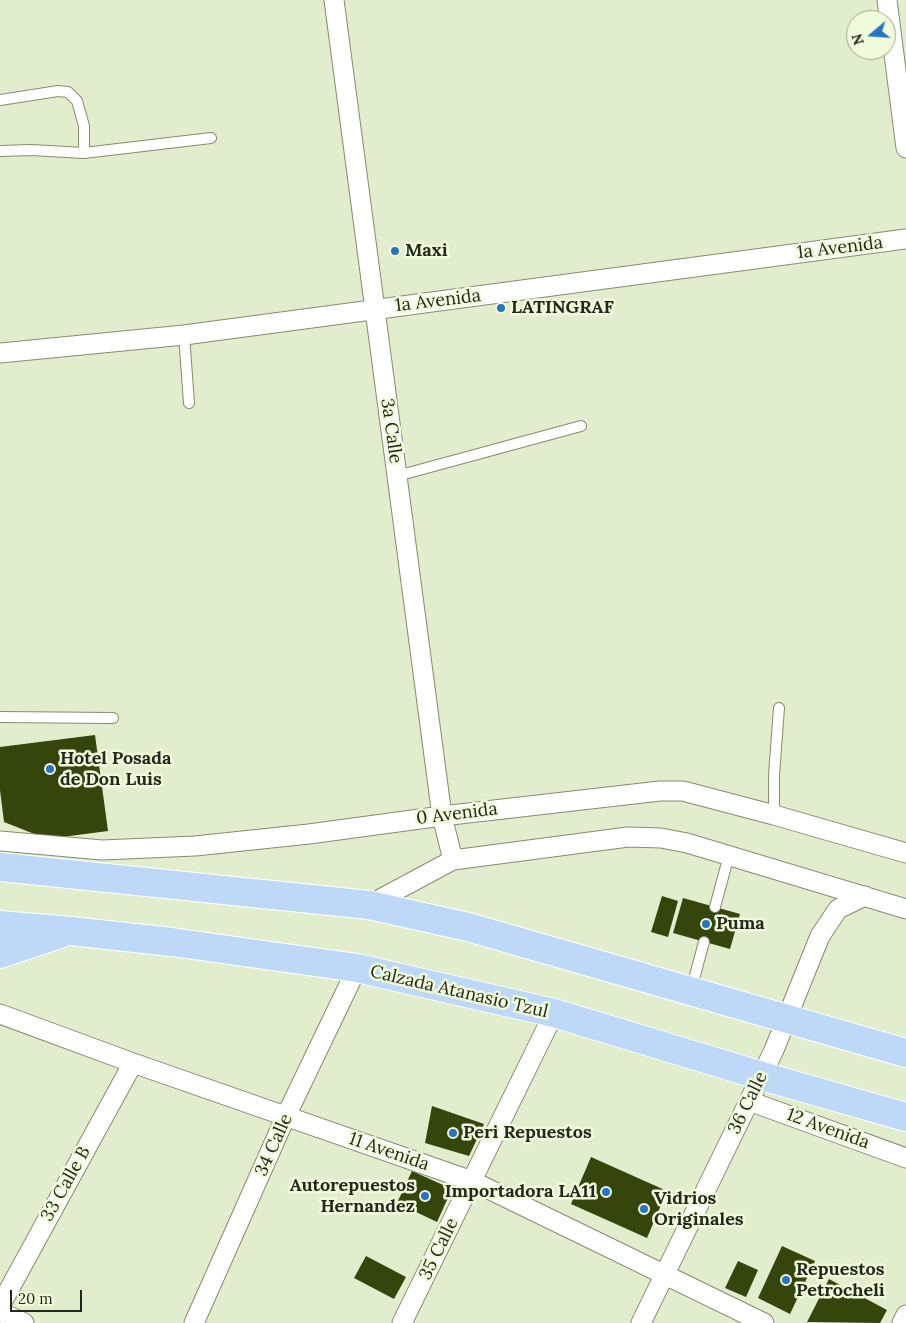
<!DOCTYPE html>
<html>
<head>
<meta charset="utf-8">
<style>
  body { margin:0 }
  #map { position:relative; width:906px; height:1323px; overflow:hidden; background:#e2edcd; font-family:Lora,serif }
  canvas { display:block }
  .north { position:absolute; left:846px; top:10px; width:50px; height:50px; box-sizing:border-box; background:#effbda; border:1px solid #9ea78e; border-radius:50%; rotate:252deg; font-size:14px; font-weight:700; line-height:20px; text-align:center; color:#24281c }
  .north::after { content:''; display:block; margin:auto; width:18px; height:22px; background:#2674c4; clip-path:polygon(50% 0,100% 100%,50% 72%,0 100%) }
  .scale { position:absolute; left:10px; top:1290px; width:72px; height:22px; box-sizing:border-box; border:2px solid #24281c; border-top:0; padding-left:6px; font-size:15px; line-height:18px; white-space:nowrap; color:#24281c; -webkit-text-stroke:4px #effbda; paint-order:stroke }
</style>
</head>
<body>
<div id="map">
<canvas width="906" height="1323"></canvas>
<div class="north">N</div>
<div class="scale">20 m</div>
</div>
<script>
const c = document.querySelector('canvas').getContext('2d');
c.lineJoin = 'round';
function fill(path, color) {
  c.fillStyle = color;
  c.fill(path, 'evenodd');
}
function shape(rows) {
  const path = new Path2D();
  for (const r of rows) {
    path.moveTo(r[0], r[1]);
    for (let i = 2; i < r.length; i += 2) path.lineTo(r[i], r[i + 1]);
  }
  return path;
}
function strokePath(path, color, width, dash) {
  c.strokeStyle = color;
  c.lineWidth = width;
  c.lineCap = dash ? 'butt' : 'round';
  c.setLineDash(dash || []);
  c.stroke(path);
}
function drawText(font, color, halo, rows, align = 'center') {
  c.font = font + ' Lora,serif';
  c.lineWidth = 5;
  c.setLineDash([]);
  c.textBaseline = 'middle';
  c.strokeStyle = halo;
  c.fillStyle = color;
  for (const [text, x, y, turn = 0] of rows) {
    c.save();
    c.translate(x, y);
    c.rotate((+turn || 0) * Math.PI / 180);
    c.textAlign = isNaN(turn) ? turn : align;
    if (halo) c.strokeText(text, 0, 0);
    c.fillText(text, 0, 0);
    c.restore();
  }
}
const building = shape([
  [95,735,108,831,47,839,4,822,0,790,0,747],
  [662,896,678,901,668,937,651,932],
  [683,898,740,914,730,949,673,933],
  [432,1106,484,1124,469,1156,425,1143],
  [591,1157,667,1191,647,1238,571,1204],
  [412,1171,452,1189,437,1222,397,1203],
  [782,1246,815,1261,790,1314,758,1298],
  [366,1256,406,1277,394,1299,354,1278],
  [738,1261,758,1270,746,1297,725,1288],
  [829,1279,887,1310,880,1323,807,1322]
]);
const lane = shape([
  [0,100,58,91,68,92,77,101,84,126,84,153,31,150,0,151],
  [84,153,211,138],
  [184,335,189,403],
  [397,476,581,426],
  [0,717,113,718],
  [774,815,774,775,779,708],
  [715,907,729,855],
  [691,990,704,942]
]);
const street = shape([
  [334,0,442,816,453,860],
  [887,0,906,148],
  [0,353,184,335,906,239],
  [0,841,102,850,195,846,309,834,442,816,660,791,683,791,774,815,906,853],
  [369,905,453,860,628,837,661,838,687,843,906,909],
  [0,1014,133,1063,472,1181,764,1323],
  [749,1101,906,1158],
  [0,1306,133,1063],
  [0,1312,24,1323],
  [194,1323,286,1116,357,968],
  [402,1323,554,1013],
  [641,1323,774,1050,820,936,838,909,865,896],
  [902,1323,906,1315]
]);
const primary = shape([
  [0,867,369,905,468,927,906,1053],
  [0,925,71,931,172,942,357,968,554,1013,762,1076,906,1117],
  [0,954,60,934]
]);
const markers = [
  [395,251,5,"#2674c4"],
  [501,308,5,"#2674c4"],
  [50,769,5,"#2674c4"],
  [706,924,5,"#2674c4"],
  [453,1133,5,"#2674c4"],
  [606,1192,5,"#2674c4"],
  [425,1196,5,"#2674c4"],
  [644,1209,5,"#2674c4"],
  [786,1280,5,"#2674c4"]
];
const streetNames = [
  ["1a Avenida",840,248,-7],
  ["1a Avenida",438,301,-7],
  ["3a Calle",391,431,82],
  ["0 Avenida",457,814,-7],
  ["Calzada Atanasio Tzul",459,992,13],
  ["36 Calle",748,1103,-64],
  ["12 Avenida",828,1129,20],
  ["34 Calle",274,1145,-66],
  ["11 Avenida",389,1152,19],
  ["33 Calle B",66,1184,-61],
  ["35 Calle",439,1249,-64]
];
const poiNames = [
  ["Maxi",405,251],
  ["LATINGRAF",511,308],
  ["Hotel Posada",60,759],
  ["de Don Luis",60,780],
  ["Puma",716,924],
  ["Peri Repuestos",463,1133],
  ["Autorepuestos",415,1186,"right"],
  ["Hernandez",415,1207,"right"],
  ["Importadora LA11",596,1192,"right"],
  ["Vidrios",654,1199],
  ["Originales",654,1220],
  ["Repuestos",796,1270],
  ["Petrocheli",796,1291]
];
fill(building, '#36450c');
strokePath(lane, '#838d6f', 12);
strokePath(street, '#838d6f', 21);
strokePath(primary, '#fff', 30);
strokePath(lane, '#fff', 10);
strokePath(street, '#fff', 19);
strokePath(primary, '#bed9f8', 28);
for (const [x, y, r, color] of markers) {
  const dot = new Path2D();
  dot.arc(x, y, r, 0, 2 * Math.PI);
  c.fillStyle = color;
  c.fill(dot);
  strokePath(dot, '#effbda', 2);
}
drawText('18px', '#24281c', '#effbda', streetNames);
drawText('bold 18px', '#24281c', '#effbda', poiNames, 'left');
</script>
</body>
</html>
